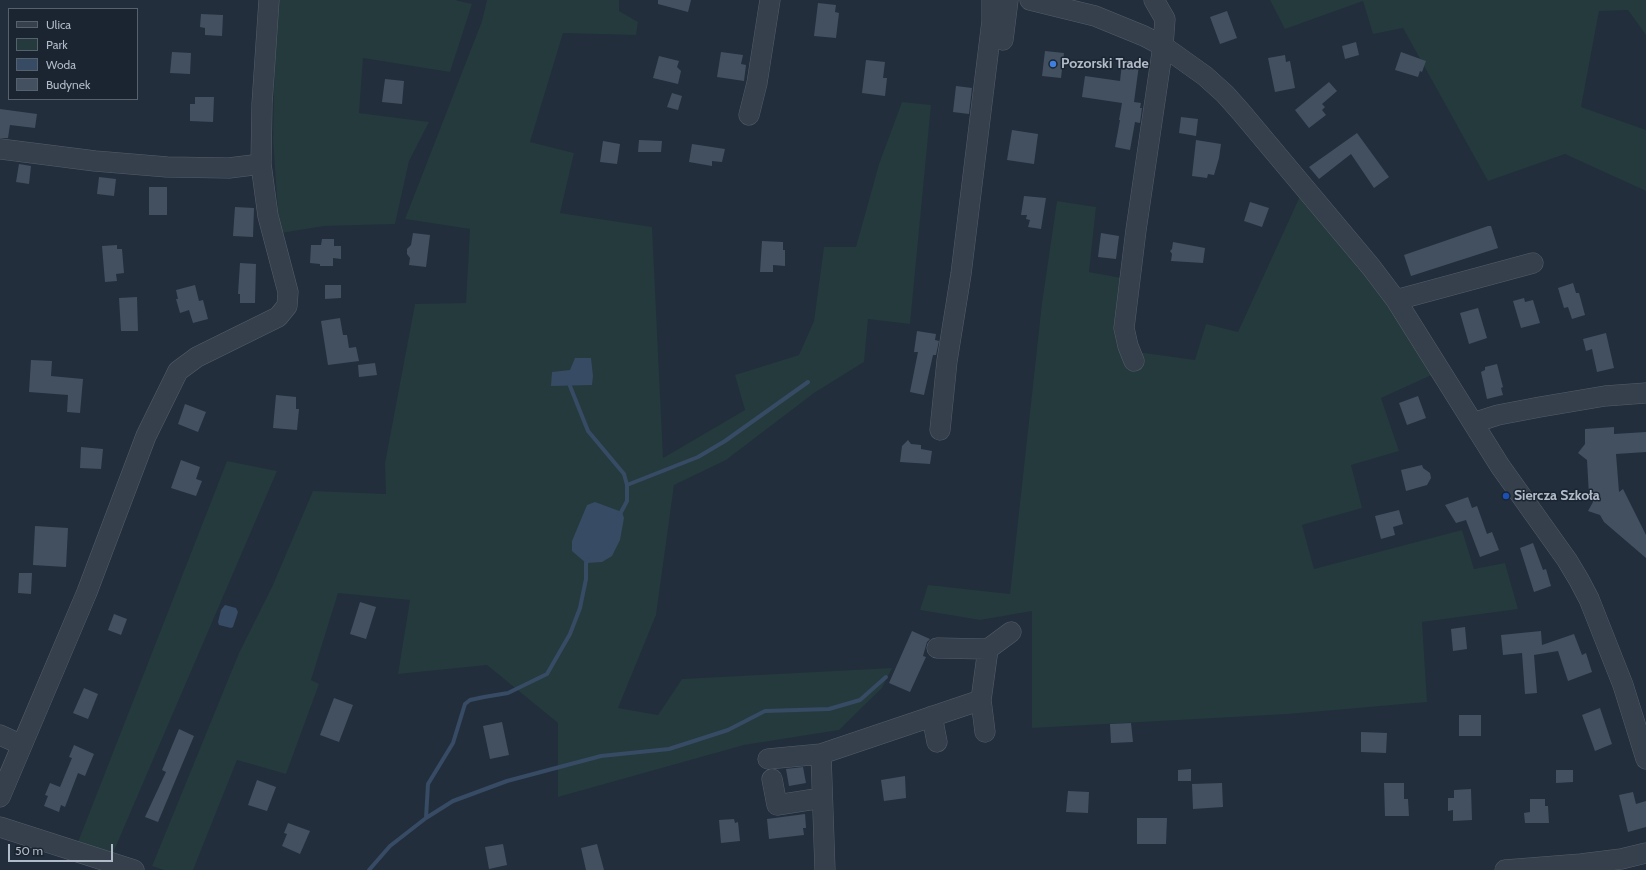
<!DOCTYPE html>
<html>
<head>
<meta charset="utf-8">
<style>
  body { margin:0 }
  #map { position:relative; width:1646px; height:870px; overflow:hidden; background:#222e3c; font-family:Cabin,sans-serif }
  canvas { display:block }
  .legend { position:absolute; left:8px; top:8px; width:130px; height:92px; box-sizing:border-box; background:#1b2531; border:1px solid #57616d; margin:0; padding:5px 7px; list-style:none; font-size:12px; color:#b1bac8 }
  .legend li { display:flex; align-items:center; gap:8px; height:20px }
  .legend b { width:20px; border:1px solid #57616d }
  .scale { position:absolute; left:8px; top:844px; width:105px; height:18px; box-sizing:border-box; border:2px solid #b1bac8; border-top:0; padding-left:5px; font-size:12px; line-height:14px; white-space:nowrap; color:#b1bac8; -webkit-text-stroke:3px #1b2531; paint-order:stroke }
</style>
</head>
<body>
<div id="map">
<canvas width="1646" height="870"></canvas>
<ul class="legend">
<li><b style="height:5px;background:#36404c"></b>Ulica</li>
<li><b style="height:11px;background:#243a3d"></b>Park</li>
<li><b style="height:11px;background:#374b65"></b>Woda</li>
<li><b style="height:11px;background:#435060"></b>Budynek</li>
</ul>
<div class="scale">50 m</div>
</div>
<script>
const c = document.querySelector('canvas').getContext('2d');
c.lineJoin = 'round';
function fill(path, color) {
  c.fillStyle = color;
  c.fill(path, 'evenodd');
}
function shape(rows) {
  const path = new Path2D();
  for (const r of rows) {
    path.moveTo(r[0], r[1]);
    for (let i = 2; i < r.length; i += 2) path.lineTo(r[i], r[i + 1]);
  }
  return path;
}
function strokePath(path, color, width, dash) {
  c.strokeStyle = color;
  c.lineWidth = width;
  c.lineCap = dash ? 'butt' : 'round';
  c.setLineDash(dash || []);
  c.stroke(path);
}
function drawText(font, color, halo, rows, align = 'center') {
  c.font = font + ' Cabin,sans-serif';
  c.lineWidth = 3;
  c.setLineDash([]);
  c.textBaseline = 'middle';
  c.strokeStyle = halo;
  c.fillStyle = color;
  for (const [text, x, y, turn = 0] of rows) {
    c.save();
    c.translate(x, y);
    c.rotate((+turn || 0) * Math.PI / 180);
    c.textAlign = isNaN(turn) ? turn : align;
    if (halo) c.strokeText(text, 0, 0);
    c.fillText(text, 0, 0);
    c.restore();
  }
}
const green = shape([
  [276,0,455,0,472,4,450,72,363,58,359,113,429,122,409,161,395,224,324,226,281,233,278,212,273,139],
  [487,0,619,0,619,11,638,22,636,35,563,33,530,142,574,153,560,213,652,227,663,458,745,410,735,375,799,355,814,321,824,247,856,247,879,164,902,102,931,105,910,324,868,319,864,362,814,393,726,460,674,485,656,615,618,708,658,715,682,679,892,668,882,688,839,730,744,745,558,797,558,723,487,665,398,674,410,600,338,593,311,680,319,684,286,774,237,760,193,870,164,870,152,866,239,653,272,587,313,491,386,494,385,463,415,304,466,303,470,229,405,219,482,21],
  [1270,0,1646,0,1646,35,1628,10,1599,11,1581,107,1646,130,1646,191,1565,154,1488,181,1403,28,1373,34,1363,1,1285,29],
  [1301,194,1367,267,1436,373,1381,398,1399,451,1351,465,1362,508,1302,525,1314,569,1462,530,1474,569,1505,563,1518,609,1422,622,1427,702,1288,714,1032,728,1032,611,980,620,920,610,928,585,1010,594,1042,303,1057,201,1096,207,1089,272,1132,280,1123,350,1195,360,1206,324,1238,332],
  [227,461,277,471,113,853,78,842]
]);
const water = shape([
  [575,358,591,358,593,376,592,385,551,386,552,372,570,370],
  [595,502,622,512,624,518,620,540,612,556,602,562,586,563,572,551,572,541,587,505],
  [225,605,236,608,238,612,233,627,231,628,219,625,218,622,221,610]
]);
const stream = shape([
  [570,386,588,431,624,474,627,485,627,501,619,516],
  [627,485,698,457,725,441,808,382],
  [426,818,428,784,453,743,465,704,470,700,484,697,508,693,547,674,570,634,580,608,586,579,586,563,589,559],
  [369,870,390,846,426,818,453,801,507,781,601,756,669,749,728,730,765,711,829,709,860,700,886,677]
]);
const building = shape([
  [658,0,691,0,688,12,658,4],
  [818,3,836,5,835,12,839,13,836,38,814,36],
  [1227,11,1237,38,1220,44,1210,17],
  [201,14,223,15,222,36,205,35,205,28,200,27],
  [1356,42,1359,55,1345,59,1342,46],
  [1045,51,1064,53,1061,78,1042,76],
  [172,52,191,53,190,74,170,73],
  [721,52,743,55,741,64,746,65,744,81,717,77],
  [1401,52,1426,61,1422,72,1420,71,1418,77,1395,70],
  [1285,55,1286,62,1290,61,1295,88,1275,92,1268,58],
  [659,56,679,61,677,67,681,71,678,84,653,78],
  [866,60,885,62,883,78,887,78,885,96,862,93],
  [1122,63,1139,65,1134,102,1141,103,1140,108,1142,108,1140,123,1135,122,1130,150,1115,147,1120,120,1119,120,1122,103,1082,97,1085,76,1120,81],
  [385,79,404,81,402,104,382,102],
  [1329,82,1337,91,1322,104,1325,107,1322,110,1326,115,1309,128,1295,110],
  [956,86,972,88,969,114,953,112],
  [672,93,682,96,678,110,667,107],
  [195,97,214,97,213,122,190,121,190,104,195,104],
  [0,109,37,114,35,128,10,125,8,138,0,138],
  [1181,117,1198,119,1196,136,1179,133],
  [1012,130,1038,134,1034,164,1007,160],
  [1357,133,1389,177,1374,188,1351,154,1319,179,1309,167],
  [639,140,662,141,661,152,638,152],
  [1196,140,1221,144,1219,158,1214,175,1208,174,1207,178,1192,176],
  [603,141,620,144,617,164,600,162],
  [692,144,725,149,722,162,712,161,712,166,689,162],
  [19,164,31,166,29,184,16,182],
  [99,177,116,179,114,196,97,194],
  [149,187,167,187,167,215,149,215],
  [1024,196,1046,198,1041,229,1028,227,1030,220,1026,219,1027,215,1021,215],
  [1250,202,1269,208,1262,227,1244,221],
  [235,207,254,208,253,237,233,236],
  [1488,226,1491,226,1498,248,1495,249,1411,276,1404,255],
  [413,233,430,235,426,267,409,265,410,258,407,254,407,249,411,245],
  [1101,233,1119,236,1116,259,1098,257],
  [322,239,334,239,334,246,341,246,341,259,333,258,333,266,320,266,320,264,310,263,311,245,321,245],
  [762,241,783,242,783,250,785,250,785,266,773,265,773,272,760,272],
  [1173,242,1205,248,1203,263,1171,261,1172,254,1170,251,1172,249],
  [117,245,117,249,122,249,124,273,116,274,117,281,105,282,102,246],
  [240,263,256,264,255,303,240,303,240,294,238,294],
  [1573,283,1576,293,1579,293,1585,315,1572,319,1568,307,1564,308,1558,288],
  [195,285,199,301,203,300,208,319,193,323,189,310,180,313,176,299,178,299,176,290],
  [325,285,341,285,341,298,325,299],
  [137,297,138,331,121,331,119,298],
  [1524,298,1525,302,1533,300,1540,323,1521,328,1513,301],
  [1478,308,1487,338,1469,344,1460,313],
  [340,318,343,335,347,335,349,348,356,347,359,361,328,365,321,321],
  [917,331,936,334,935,340,939,341,936,355,933,355,924,395,910,392,918,352,914,352],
  [1606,333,1614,368,1597,372,1592,349,1586,351,1583,339],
  [31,360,52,361,51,376,83,379,80,413,67,412,68,395,29,392],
  [375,363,377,375,359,377,358,365],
  [1497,364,1503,387,1501,388,1503,395,1487,399,1481,372,1485,370,1485,367],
  [276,395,296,397,296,409,299,409,297,430,273,428],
  [1418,396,1426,418,1407,425,1399,403],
  [185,404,206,412,198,432,178,424],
  [1614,427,1614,434,1646,432,1646,452,1616,454,1619,492,1623,489,1646,535,1646,558,1604,522,1600,515,1588,511,1593,502,1589,495,1587,460,1578,453,1585,444,1585,429],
  [908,440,911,444,921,445,921,449,932,451,930,464,900,462,902,446],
  [81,447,103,449,101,469,80,468],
  [181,460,200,467,196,479,202,481,196,496,171,488],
  [1422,465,1423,468,1430,473,1431,478,1427,485,1406,491,1401,470],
  [1468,497,1472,508,1477,506,1487,534,1492,532,1499,550,1480,557,1466,520,1456,523,1445,505],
  [1399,510,1403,524,1393,527,1395,535,1381,539,1375,516],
  [35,526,68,528,66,567,33,565],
  [1533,543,1543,570,1546,569,1551,586,1534,592,1520,548],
  [19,573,32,573,31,594,18,593],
  [360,602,376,607,366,639,350,634],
  [114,614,127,619,121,635,108,630],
  [1465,627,1467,649,1453,651,1451,629],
  [912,631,930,639,927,642,923,656,926,657,910,692,889,683],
  [1541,631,1542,645,1574,634,1582,655,1586,653,1592,672,1568,681,1558,651,1534,655,1537,693,1525,694,1522,653,1503,655,1501,635],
  [84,688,98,694,88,719,73,713],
  [334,698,353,705,339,742,320,735],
  [1600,708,1612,744,1595,751,1582,715],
  [1459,715,1481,715,1481,736,1459,736],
  [502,722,509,755,490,759,483,726],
  [1131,723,1133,742,1111,743,1110,724],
  [179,729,194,736,158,822,145,817,166,772,162,770],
  [1361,732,1387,733,1386,753,1361,752],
  [74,745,94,754,85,776,78,773,65,807,61,805,59,812,44,806,48,796,45,795,50,783,60,787,72,758,69,757],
  [803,767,806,783,789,786,786,769],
  [1191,769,1191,781,1178,781,1178,770],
  [1556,770,1573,770,1573,782,1556,783],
  [905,776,906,798,884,801,881,780],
  [257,780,276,787,267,811,248,805],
  [1222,783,1223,807,1193,809,1192,784],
  [1384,783,1404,783,1404,799,1408,799,1409,816,1385,816],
  [1471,789,1472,820,1453,821,1453,810,1448,811,1448,798,1454,798,1454,790],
  [1068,791,1089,792,1088,813,1066,812],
  [1633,792,1636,804,1646,801,1646,827,1628,832,1619,795],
  [1530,799,1545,799,1545,806,1548,806,1549,823,1525,823,1524,813,1530,812],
  [805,814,806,828,803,828,804,835,769,839,767,819],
  [1137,818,1167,818,1166,844,1137,844],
  [734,819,735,823,738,822,740,841,721,843,719,820],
  [288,823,310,831,300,854,282,846,287,834,284,833],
  [503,844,507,865,489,869,485,847],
  [597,844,604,870,586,870,581,848]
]);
const minor = shape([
  [1030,0,1095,16,1144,36,1163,46,1205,76,1225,94,1241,112,1371,267,1396,300,1500,466,1567,560,1579,580,1589,599,1623,685,1646,759],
  [1003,40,1008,0],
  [749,115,757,83,770,0],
  [0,149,95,161,167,167,229,168,261,164],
  [1396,300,1533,263],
  [1134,361,1128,346,1124,328,1136,230,1163,46,1165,19,1154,0],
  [1473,423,1498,415,1540,407,1605,396,1646,393],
  [940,430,947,361,961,274,992,21,992,0],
  [988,649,1011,632],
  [981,700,985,732],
  [932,716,937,742],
  [0,735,22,745],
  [768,759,821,754],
  [772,779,777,805,822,798],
  [0,797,87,592,146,436,178,371,197,357,278,317,287,306,288,292,268,216,261,164,262,104,269,0],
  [0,827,134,870],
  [825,870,821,754,981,700,988,649,937,648],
  [1505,870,1581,864,1621,859,1646,853]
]);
const markers = [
  [1053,64,4,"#3f7fe0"],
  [1506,496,4,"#1a4fb4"]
];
const poiNames = [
  ["Pozorski Trade",1061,64],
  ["Siercza Szkoła",1514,496]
];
fill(green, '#243a3d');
fill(water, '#374b65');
strokePath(stream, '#374b65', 4);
fill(building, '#435060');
strokePath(minor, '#545d6a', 21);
strokePath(minor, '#36404c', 20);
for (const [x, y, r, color] of markers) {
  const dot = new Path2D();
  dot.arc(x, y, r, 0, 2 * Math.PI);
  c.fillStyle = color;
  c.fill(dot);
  strokePath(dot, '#1b2531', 1.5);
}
drawText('bold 14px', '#b1bac8', '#1b2531', poiNames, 'left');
</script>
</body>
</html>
